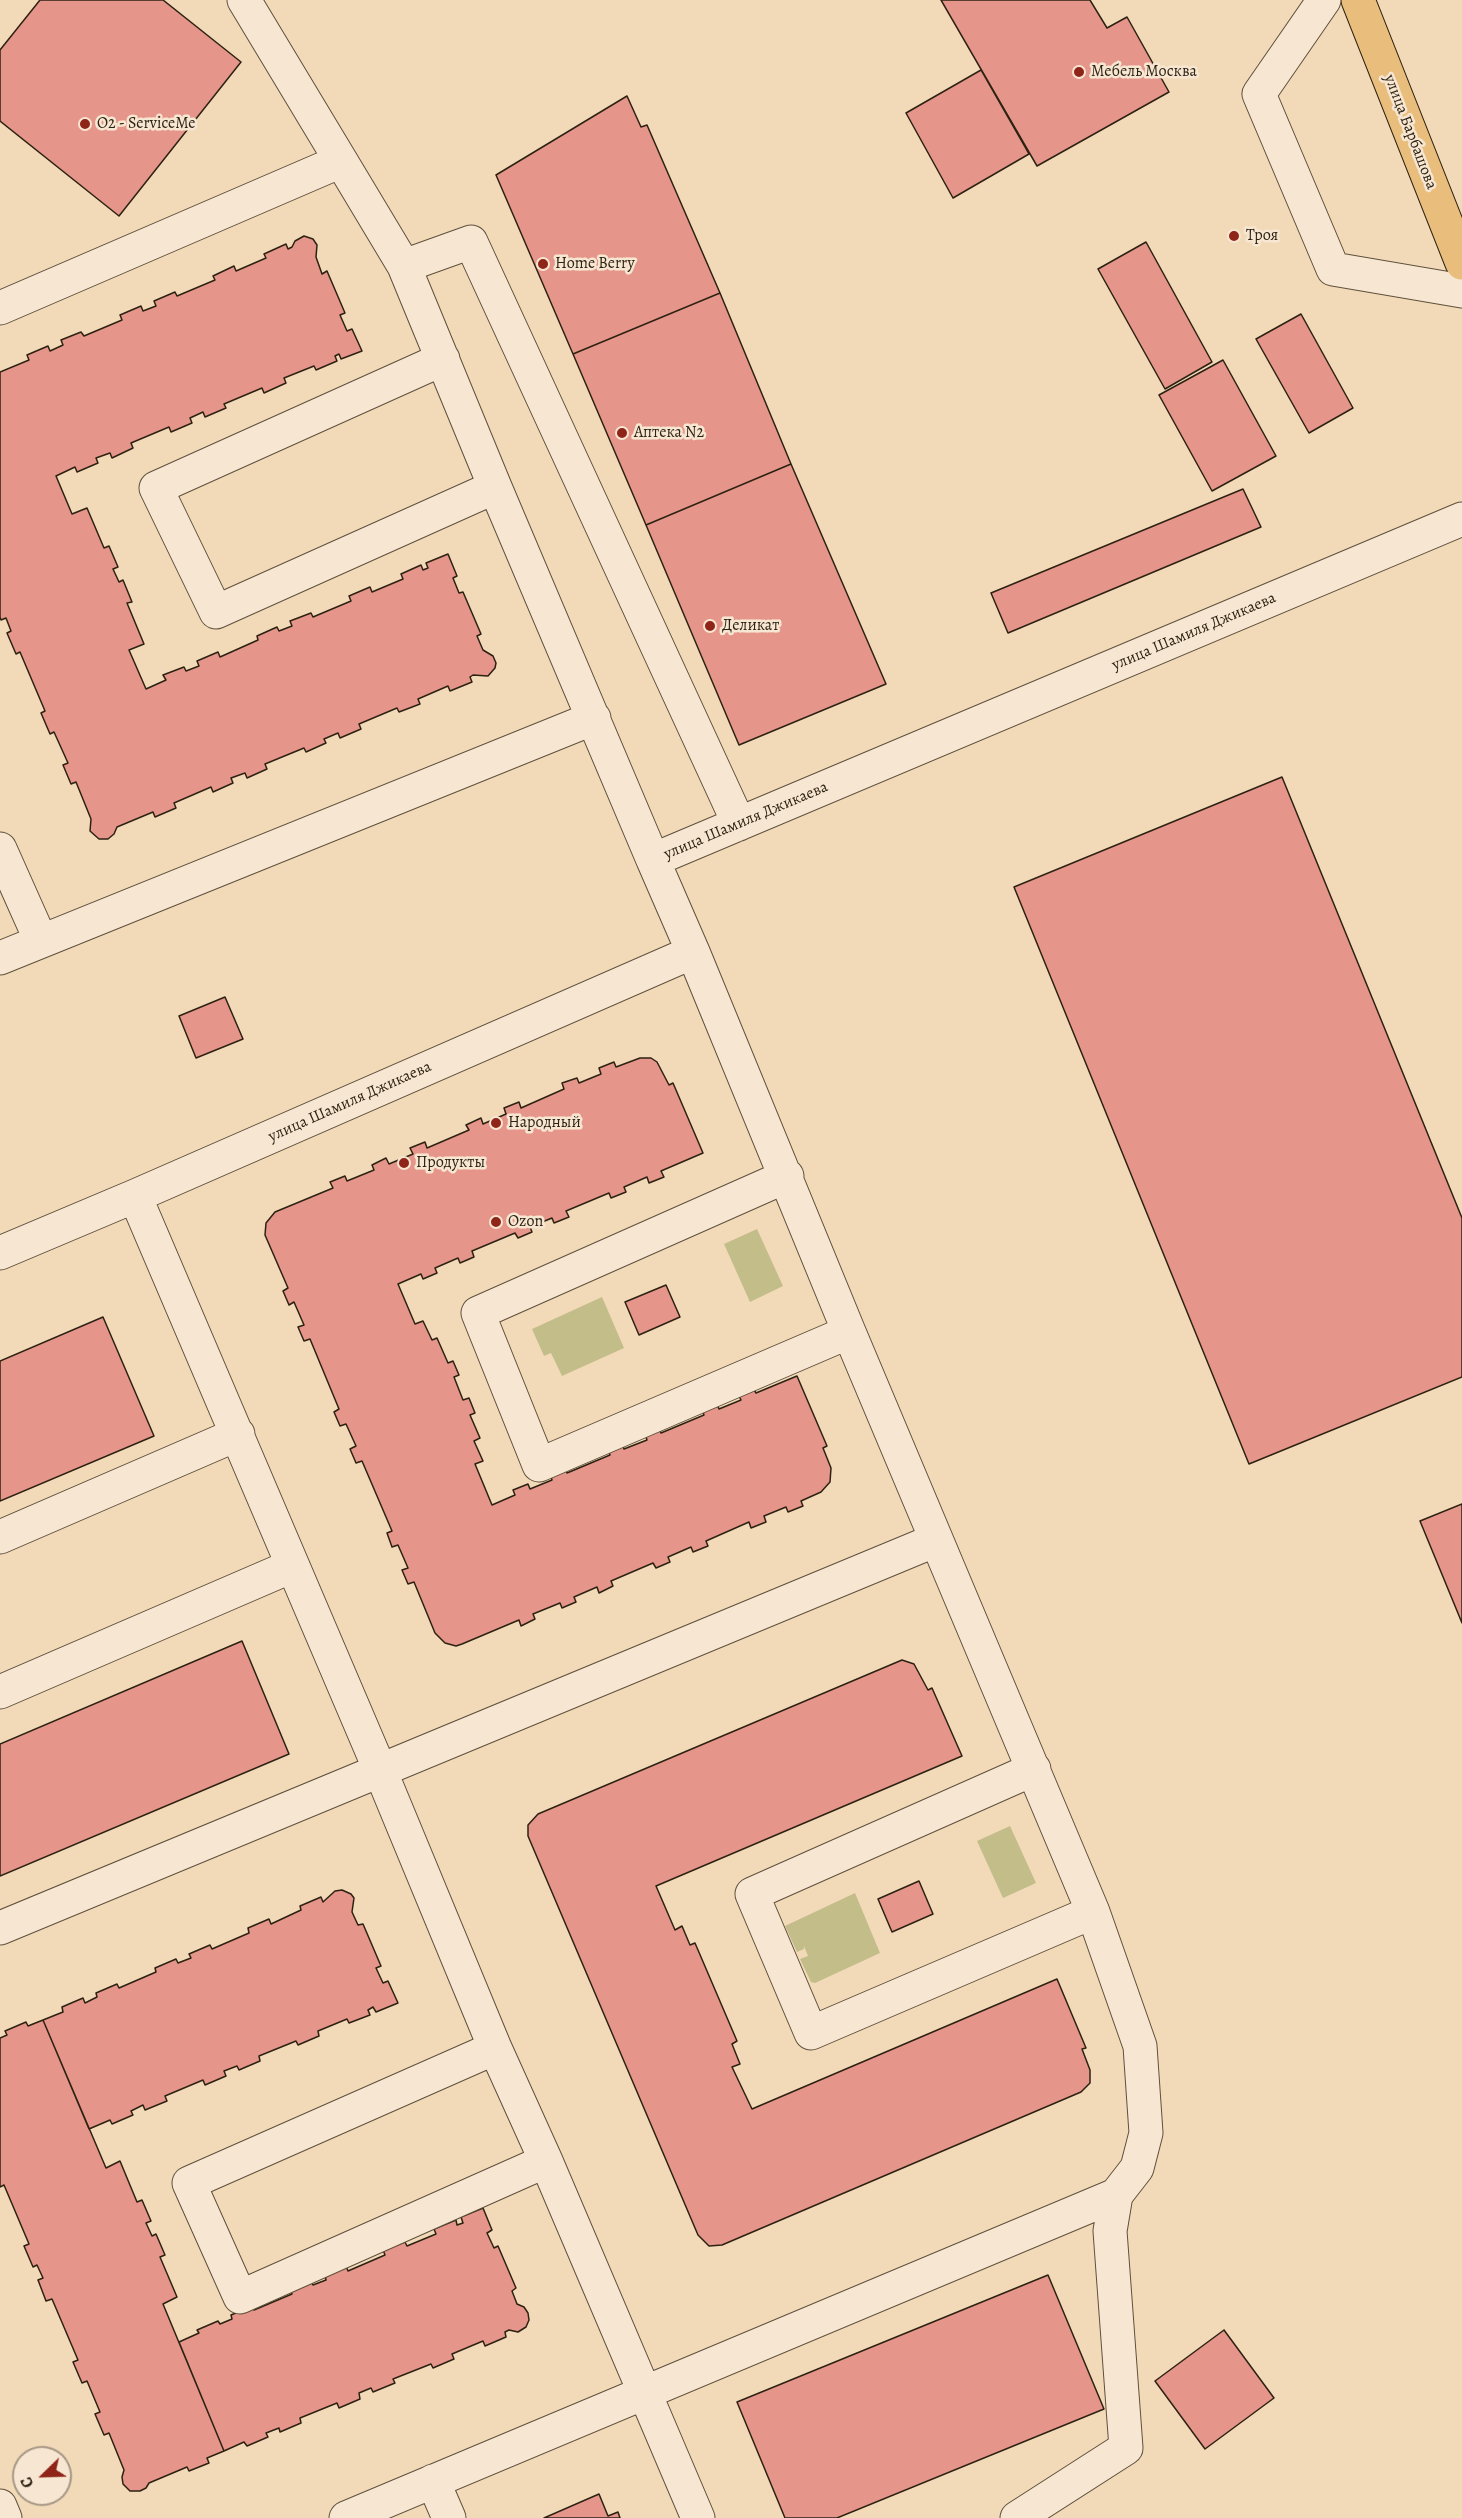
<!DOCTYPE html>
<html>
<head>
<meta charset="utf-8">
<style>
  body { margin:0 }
  #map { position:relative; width:1462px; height:2518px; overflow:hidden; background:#f2dab9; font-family:Alegreya,serif }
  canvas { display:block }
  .north { position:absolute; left:12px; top:2446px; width:60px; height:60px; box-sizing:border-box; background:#f7e7d2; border:2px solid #a69885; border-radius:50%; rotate:247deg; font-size:16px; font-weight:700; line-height:24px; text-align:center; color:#2d2212 }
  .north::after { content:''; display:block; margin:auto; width:21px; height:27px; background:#8f2418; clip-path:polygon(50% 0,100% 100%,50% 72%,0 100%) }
</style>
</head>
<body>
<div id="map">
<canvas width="1462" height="2518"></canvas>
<div class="north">С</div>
</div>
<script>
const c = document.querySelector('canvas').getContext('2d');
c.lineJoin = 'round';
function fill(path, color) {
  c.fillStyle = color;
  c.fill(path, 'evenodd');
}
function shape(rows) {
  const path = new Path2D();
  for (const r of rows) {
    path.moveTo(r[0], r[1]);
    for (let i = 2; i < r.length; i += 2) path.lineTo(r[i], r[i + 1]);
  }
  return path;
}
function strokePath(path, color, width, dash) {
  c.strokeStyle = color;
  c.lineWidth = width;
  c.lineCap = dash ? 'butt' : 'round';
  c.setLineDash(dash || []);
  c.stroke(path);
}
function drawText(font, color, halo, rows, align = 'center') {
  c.font = font + ' Alegreya,serif';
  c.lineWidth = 5;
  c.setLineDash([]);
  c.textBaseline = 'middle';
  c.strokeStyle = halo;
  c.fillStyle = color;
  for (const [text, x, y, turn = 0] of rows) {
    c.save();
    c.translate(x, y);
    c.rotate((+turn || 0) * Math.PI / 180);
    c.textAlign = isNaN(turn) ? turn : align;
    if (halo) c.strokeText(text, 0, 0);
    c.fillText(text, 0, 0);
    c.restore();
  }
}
const green = shape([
  [757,1229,783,1286,750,1302,724,1244],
  [602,1297,624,1348,562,1376,551,1353,544,1356,532,1329],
  [1010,1826,1036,1883,1003,1898,977,1841],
  [855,1893,880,1953,815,1983,811,1982,800,1959,808,1956,804,1946,804,1949,797,1952,785,1926]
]);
const building = shape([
  [40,0,163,0,241,62,119,216,0,121,0,50,40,0],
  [941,0,1090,0,1107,28,1127,17,1169,92,1037,166,941,0],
  [981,70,1029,154,953,198,906,113,981,70],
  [627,96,641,127,647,125,720,293,573,354,496,175,627,96],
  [304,236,313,239,317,245,316,257,322,274,327,271,345,313,340,315,347,331,352,329,362,351,341,359,339,354,335,356,337,361,316,370,314,366,284,378,286,383,264,393,262,388,224,404,226,408,205,417,203,412,190,418,192,423,171,432,169,427,131,443,133,448,112,458,110,453,96,458,98,463,77,472,75,467,56,476,72,514,87,508,104,548,109,546,118,567,113,569,119,582,123,580,132,602,127,603,144,644,129,650,146,689,166,680,163,675,184,667,186,671,199,666,197,661,218,652,220,657,258,640,257,636,277,627,279,631,292,626,290,621,311,613,313,617,351,601,349,596,370,587,372,592,403,579,401,574,421,565,423,570,428,568,426,563,448,554,457,576,453,578,459,593,463,592,481,634,477,636,483,650,493,656,496,663,495,668,488,676,473,675,470,677,472,682,450,691,448,686,418,699,420,704,399,712,397,708,359,724,361,729,340,738,338,733,324,739,326,743,306,752,304,748,265,764,267,769,247,778,245,773,231,778,233,783,213,792,211,787,174,803,176,808,155,817,153,812,117,827,114,834,108,839,99,839,90,831,91,819,76,782,71,784,63,765,68,763,54,732,50,734,41,713,45,711,20,652,16,654,7,633,11,631,6,618,1,620,0,617,0,372,29,360,27,355,48,346,50,351,63,345,61,340,81,332,84,336,122,320,120,315,141,306,143,311,156,306,154,301,175,292,177,296,215,280,213,276,234,266,236,271,266,258,264,254,286,244,288,249,292,247,295,241,304,236],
  [1146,242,1212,362,1165,389,1098,269,1146,242],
  [720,293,791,464,646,525,573,354,720,293],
  [1301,314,1353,408,1309,433,1256,339,1301,314],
  [1223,360,1276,456,1212,491,1159,395,1223,360],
  [791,464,886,684,739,745,646,525,791,464],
  [1243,489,1261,527,1008,633,991,593,1243,489],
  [1282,777,1462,1218,1462,1377,1249,1464,1014,887,1282,777],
  [225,997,243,1039,196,1058,179,1016,225,997],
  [640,1058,651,1058,657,1062,669,1085,673,1083,703,1153,661,1171,664,1177,649,1183,647,1177,624,1187,626,1192,611,1198,609,1193,566,1211,569,1217,554,1223,552,1218,530,1227,532,1232,518,1238,515,1233,472,1251,474,1257,460,1263,458,1258,435,1268,437,1273,423,1279,421,1274,398,1284,415,1324,423,1321,432,1340,437,1338,448,1363,453,1361,459,1375,454,1377,463,1400,469,1398,475,1413,470,1415,480,1438,474,1441,483,1461,475,1464,492,1505,515,1495,513,1490,528,1484,530,1489,552,1480,550,1474,565,1468,567,1473,610,1455,608,1450,622,1443,624,1449,647,1440,645,1434,659,1428,661,1433,704,1415,702,1410,717,1404,719,1409,741,1400,738,1394,753,1388,756,1393,797,1376,827,1446,823,1448,831,1468,830,1482,821,1492,801,1501,803,1506,788,1512,786,1507,764,1516,766,1522,751,1528,749,1522,706,1541,708,1546,693,1552,691,1547,668,1557,670,1562,656,1568,653,1563,611,1581,613,1586,599,1593,597,1587,574,1597,576,1602,562,1608,560,1603,533,1614,535,1619,521,1626,519,1620,462,1644,456,1646,445,1643,435,1633,414,1582,408,1584,402,1570,408,1568,398,1545,392,1547,387,1533,392,1531,362,1461,356,1463,350,1449,356,1446,346,1424,340,1426,334,1412,339,1409,310,1339,304,1341,298,1327,304,1325,294,1302,289,1305,283,1291,288,1288,265,1235,266,1223,275,1212,333,1188,330,1182,345,1176,347,1181,374,1170,372,1165,386,1158,389,1164,413,1154,410,1148,425,1142,427,1148,469,1130,466,1125,481,1118,483,1124,506,1114,504,1108,519,1102,521,1108,564,1089,562,1083,577,1078,579,1083,601,1074,599,1068,614,1062,616,1067,640,1058],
  [666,1285,680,1317,639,1335,625,1302,666,1285],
  [103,1317,154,1436,0,1501,0,1361,103,1317],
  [1462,1504,1462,1623,1420,1521,1462,1504],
  [242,1641,289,1754,0,1876,0,1744,242,1641],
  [902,1660,914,1664,928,1690,932,1688,962,1756,656,1886,675,1930,682,1926,690,1945,695,1943,737,2041,732,2044,740,2064,732,2067,752,2109,1057,1979,1086,2048,1082,2049,1090,2070,1090,2083,1081,2092,722,2245,709,2246,698,2235,528,1836,528,1825,538,1814,902,1660],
  [919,1881,933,1914,892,1932,878,1899,919,1881],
  [342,1890,351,1894,354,1898,352,1912,358,1925,363,1924,381,1966,376,1968,383,1983,388,1981,398,2003,376,2012,373,2007,368,2010,370,2015,349,2023,347,2019,318,2031,319,2036,298,2045,296,2041,259,2056,260,2061,239,2070,237,2066,224,2071,226,2076,205,2085,203,2080,165,2096,167,2101,145,2110,143,2105,131,2111,133,2115,112,2124,110,2120,89,2129,43,2020,63,2012,62,2007,83,1998,85,2003,97,1997,96,1993,117,1984,119,1988,156,1972,155,1968,176,1959,178,1963,191,1958,189,1954,210,1945,212,1949,249,1933,248,1928,269,1919,271,1924,301,1910,300,1906,321,1897,323,1902,335,1891,342,1890],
  [43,2020,106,2168,120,2161,137,2202,142,2200,151,2221,146,2223,152,2236,156,2234,165,2255,160,2257,177,2297,163,2304,224,2451,207,2458,209,2463,189,2471,187,2467,149,2483,146,2488,140,2491,130,2491,123,2484,122,2477,124,2470,109,2433,104,2435,95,2414,100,2412,87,2381,82,2383,73,2362,78,2360,52,2299,46,2301,38,2280,43,2278,37,2265,33,2267,24,2246,29,2244,4,2185,0,2187,0,2038,7,2035,5,2031,26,2022,28,2026,43,2020],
  [483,2208,492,2230,487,2233,494,2248,498,2246,516,2288,512,2291,517,2304,524,2307,528,2313,529,2320,526,2327,518,2332,509,2330,505,2332,506,2337,485,2346,483,2341,452,2354,454,2359,433,2368,431,2364,393,2379,395,2383,373,2392,371,2388,359,2393,360,2399,339,2408,337,2403,300,2418,301,2423,280,2432,279,2428,266,2433,268,2437,247,2446,244,2442,224,2451,179,2342,199,2333,197,2330,218,2321,220,2324,232,2319,231,2315,253,2306,254,2310,292,2294,290,2290,311,2281,313,2285,326,2280,325,2275,346,2266,348,2271,385,2255,383,2250,405,2242,407,2246,436,2234,434,2229,456,2220,457,2225,463,2223,461,2217,483,2208],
  [1048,2275,1104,2409,837,2518,785,2518,737,2402,1048,2275],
  [1224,2330,1274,2398,1205,2449,1155,2381,1224,2330],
  [599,2494,608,2516,618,2512,620,2518,544,2518,599,2494]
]);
const minor = shape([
  [244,0,341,161],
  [1324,0,1259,94,1333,269,1462,291],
  [404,266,471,242,739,824],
  [0,308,341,161,404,266,495,487,653,860],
  [443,359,156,488,216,612,495,487],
  [0,849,41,941],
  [0,958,594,718],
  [787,1176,478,1313,539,1465,849,1332],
  [135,1196,380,1770,495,2048,546,2161,698,2518],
  [0,1253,135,1196,693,952,653,860,1462,519],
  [0,1537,238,1434],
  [0,1692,292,1566],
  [1034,1769,752,1894,811,2033,1093,1912],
  [0,1928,936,1540],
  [495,2048,189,2183,240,2297,546,2161],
  [433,2481,449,2518],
  [0,2506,5,2518],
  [346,2518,1116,2195,1137,2168,1146,2133,1140,2046,1093,1912,849,1332,693,952],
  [1017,2518,1126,2448,1110,2231,1116,2195]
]);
const major = shape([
  [1358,0,1462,263]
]);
const markers = [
  [1079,72,6,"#8f2418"],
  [85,124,6,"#8f2418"],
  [1234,236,6,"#8f2418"],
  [543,264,6,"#8f2418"],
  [622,433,6,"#8f2418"],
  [710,626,6,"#8f2418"],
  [496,1123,6,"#8f2418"],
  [404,1163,6,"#8f2418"],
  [496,1222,6,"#8f2418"]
];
const poiNames = [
  ["Мебель Москва",1091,72],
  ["О2 - ServiceMe",97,124],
  ["Троя",1246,236],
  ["Home Berry",555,264],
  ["Аптека N2",634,433],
  ["Деликат",722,626],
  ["Народный",508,1123],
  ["Продукты",416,1163],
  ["Ozon",508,1222]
];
const streetNames = [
  ["улица Барбашова",1410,132,69],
  ["улица Шамиля Джикаева",1194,632,-23],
  ["улица Шамиля Джикаева",746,821,-23],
  ["улица Шамиля Джикаева",350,1102,-24]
];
fill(green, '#c3bd8a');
fill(building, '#e5958a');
strokePath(building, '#2d2212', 1.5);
strokePath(minor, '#5e503c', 35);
strokePath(major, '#2d2212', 35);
strokePath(minor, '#f7e7d2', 33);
strokePath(major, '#e9bd7c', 33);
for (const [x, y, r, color] of markers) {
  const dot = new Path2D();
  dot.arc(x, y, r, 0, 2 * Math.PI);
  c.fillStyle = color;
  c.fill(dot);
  strokePath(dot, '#f7e7d2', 2);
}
drawText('16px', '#2d2212', '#f7e7d2', poiNames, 'left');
drawText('16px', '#2d2212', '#f7e7d2', streetNames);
</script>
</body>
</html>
